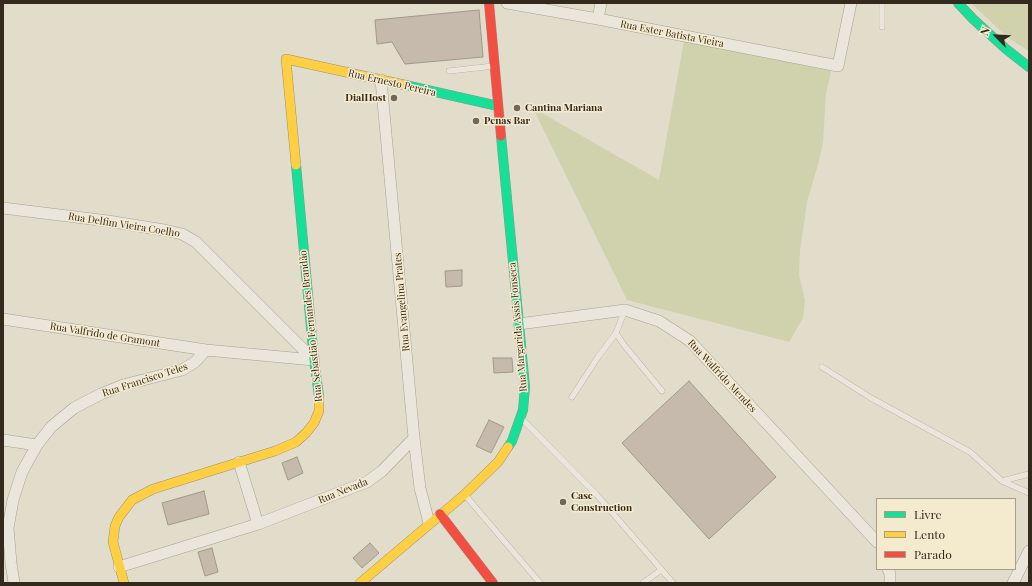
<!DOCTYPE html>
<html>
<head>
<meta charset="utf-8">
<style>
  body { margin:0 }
  #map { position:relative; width:1032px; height:586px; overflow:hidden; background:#e2dcca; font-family:"Playfair Display",serif }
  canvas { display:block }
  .frame { position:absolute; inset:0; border:4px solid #34291d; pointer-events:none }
  .legend { position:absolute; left:876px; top:498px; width:140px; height:72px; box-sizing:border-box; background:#f4ebcf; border:1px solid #a79d88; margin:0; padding:5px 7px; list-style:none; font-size:12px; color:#34291d }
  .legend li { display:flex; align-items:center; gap:8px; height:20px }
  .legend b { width:20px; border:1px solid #a79d88 }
  .north { position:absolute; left:976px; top:16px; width:40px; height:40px; -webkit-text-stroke:3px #f4ebcf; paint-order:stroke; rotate:294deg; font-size:11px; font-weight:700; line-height:16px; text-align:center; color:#34291d }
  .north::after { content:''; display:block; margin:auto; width:14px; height:18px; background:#34291d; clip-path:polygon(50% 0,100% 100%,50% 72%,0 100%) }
</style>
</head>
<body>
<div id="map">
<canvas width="1032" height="586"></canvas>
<div class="frame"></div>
<ul class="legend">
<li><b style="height:5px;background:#16e098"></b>Livre</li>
<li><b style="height:5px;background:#ffcf43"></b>Lento</li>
<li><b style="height:5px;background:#f24e42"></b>Parado</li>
</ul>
<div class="north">N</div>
</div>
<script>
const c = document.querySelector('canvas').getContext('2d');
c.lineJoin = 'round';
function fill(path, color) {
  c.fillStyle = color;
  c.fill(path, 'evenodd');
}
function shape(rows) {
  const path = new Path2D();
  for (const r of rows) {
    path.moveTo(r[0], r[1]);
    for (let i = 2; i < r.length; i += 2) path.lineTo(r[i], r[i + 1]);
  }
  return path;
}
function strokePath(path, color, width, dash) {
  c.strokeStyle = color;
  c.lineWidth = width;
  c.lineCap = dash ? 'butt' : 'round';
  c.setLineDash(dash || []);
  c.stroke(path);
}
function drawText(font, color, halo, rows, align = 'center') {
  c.font = font + ' "Playfair Display",serif';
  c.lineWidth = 3;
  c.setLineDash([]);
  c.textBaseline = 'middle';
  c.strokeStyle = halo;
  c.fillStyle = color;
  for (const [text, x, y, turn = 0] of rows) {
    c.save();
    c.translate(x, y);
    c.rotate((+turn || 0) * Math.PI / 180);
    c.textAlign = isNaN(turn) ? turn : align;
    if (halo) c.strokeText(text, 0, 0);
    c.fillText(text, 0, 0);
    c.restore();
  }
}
const green = shape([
  [971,3,1029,3,1029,51,1007,37],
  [684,41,831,71,826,94,823,142,819,161,807,202,800,251,799,275,805,301,803,318,789,342,627,300,533,108,659,180]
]);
const building = shape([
  [479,10,483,57,405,64,392,42,377,44,375,20,479,10],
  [462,270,462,286,446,287,445,271,462,270],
  [493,358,512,358,513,372,494,373,493,358],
  [689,381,776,477,709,539,622,443,689,381],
  [489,420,504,427,491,453,476,446,489,420],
  [297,457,303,473,288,480,282,463,297,457],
  [204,491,209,514,168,525,162,503,204,491],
  [370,543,379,553,362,568,353,558,370,543],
  [212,548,218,572,205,576,198,552,212,548]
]);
const lane = shape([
  [882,27,882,3],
  [449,71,494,66],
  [625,310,616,333,624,345,662,391],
  [822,367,871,398,970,452,1002,481,1029,493],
  [572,397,598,357,616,333],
  [522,419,597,495,673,583],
  [1002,481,1029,474],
  [465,495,540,583],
  [643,583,661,570]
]);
const street = shape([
  [507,3,598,19,838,66,851,3],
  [598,19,601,3],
  [381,80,414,438,420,488,429,523],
  [3,208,108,221,164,230,182,234,196,242,314,360],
  [3,319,206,350],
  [519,324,625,310,659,321,690,341,877,542],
  [3,440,37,445],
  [239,462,258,524],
  [119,567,258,524,367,482,382,471,414,438],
  [888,569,890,574,890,583],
  [14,583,11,563,8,528,13,500,22,472,37,445,51,427,74,408,101,394,123,385,182,370,195,362,206,350,314,360],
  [1013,583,1029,551]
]);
const fast = shape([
  [958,3,973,19,1006,49,1029,67],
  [405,85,498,106],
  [501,136,525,387,523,410,512,441,508,447],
  [296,165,314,360,319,396]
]);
const slow = shape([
  [296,165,286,59,405,85],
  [124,583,113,542,115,526,119,517,132,500,153,489,275,451,296,442,306,433,314,423,319,411,319,396],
  [360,583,464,495,498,462,508,447]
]);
const jam = shape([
  [489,3,501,136],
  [440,514,493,583]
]);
const markers = [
  [394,98,4,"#71685a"],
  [517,108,4,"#71685a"],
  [476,121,4,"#71685a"],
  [563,502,4,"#71685a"]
];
const streetNames = [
  ["Rua Ester Batista Vieira",672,34,11],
  ["Rua Ernesto Pereira",392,83,13],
  ["Rua Delfim Vieira Coelho",124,225,9],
  ["Rua Evangelina Prates",402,302,-95],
  ["Rua Sebastião Fernandes Brandão",311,326,-96],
  ["Rua Margarida Assis Fonseca",518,327,-95],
  ["Rua Valfrido de Gramont",105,335,9],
  ["Rua Walfrido Mendes",722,376,47],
  ["Rua Francisco Teles",145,380,-18],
  ["Rua Nevada",343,491,-22]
];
const poiNames = [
  ["DialHost",386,98,"right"],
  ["Cantina Mariana",525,108],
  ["Penas Bar",484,121],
  ["Case",571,496],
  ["Construction",571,508]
];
fill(green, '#cfd2ad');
fill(building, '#c5baab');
strokePath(building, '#a1988a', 1);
strokePath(lane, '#a7a194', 6);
strokePath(street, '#a7a194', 12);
strokePath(fast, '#969084', 10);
strokePath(slow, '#969084', 10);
strokePath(jam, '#969084', 10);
strokePath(lane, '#eae6dc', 5.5);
strokePath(street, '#eae6dc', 11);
strokePath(fast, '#16e098', 9);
strokePath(slow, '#ffcf43', 9);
strokePath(jam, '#f24e42', 9);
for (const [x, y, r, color] of markers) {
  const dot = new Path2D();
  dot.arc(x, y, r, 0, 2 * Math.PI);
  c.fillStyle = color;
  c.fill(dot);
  strokePath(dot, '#f4ebcf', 1.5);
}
drawText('10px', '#34291d', '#f4ebcf', streetNames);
drawText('bold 10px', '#34291d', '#f4ebcf', poiNames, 'left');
</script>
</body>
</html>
